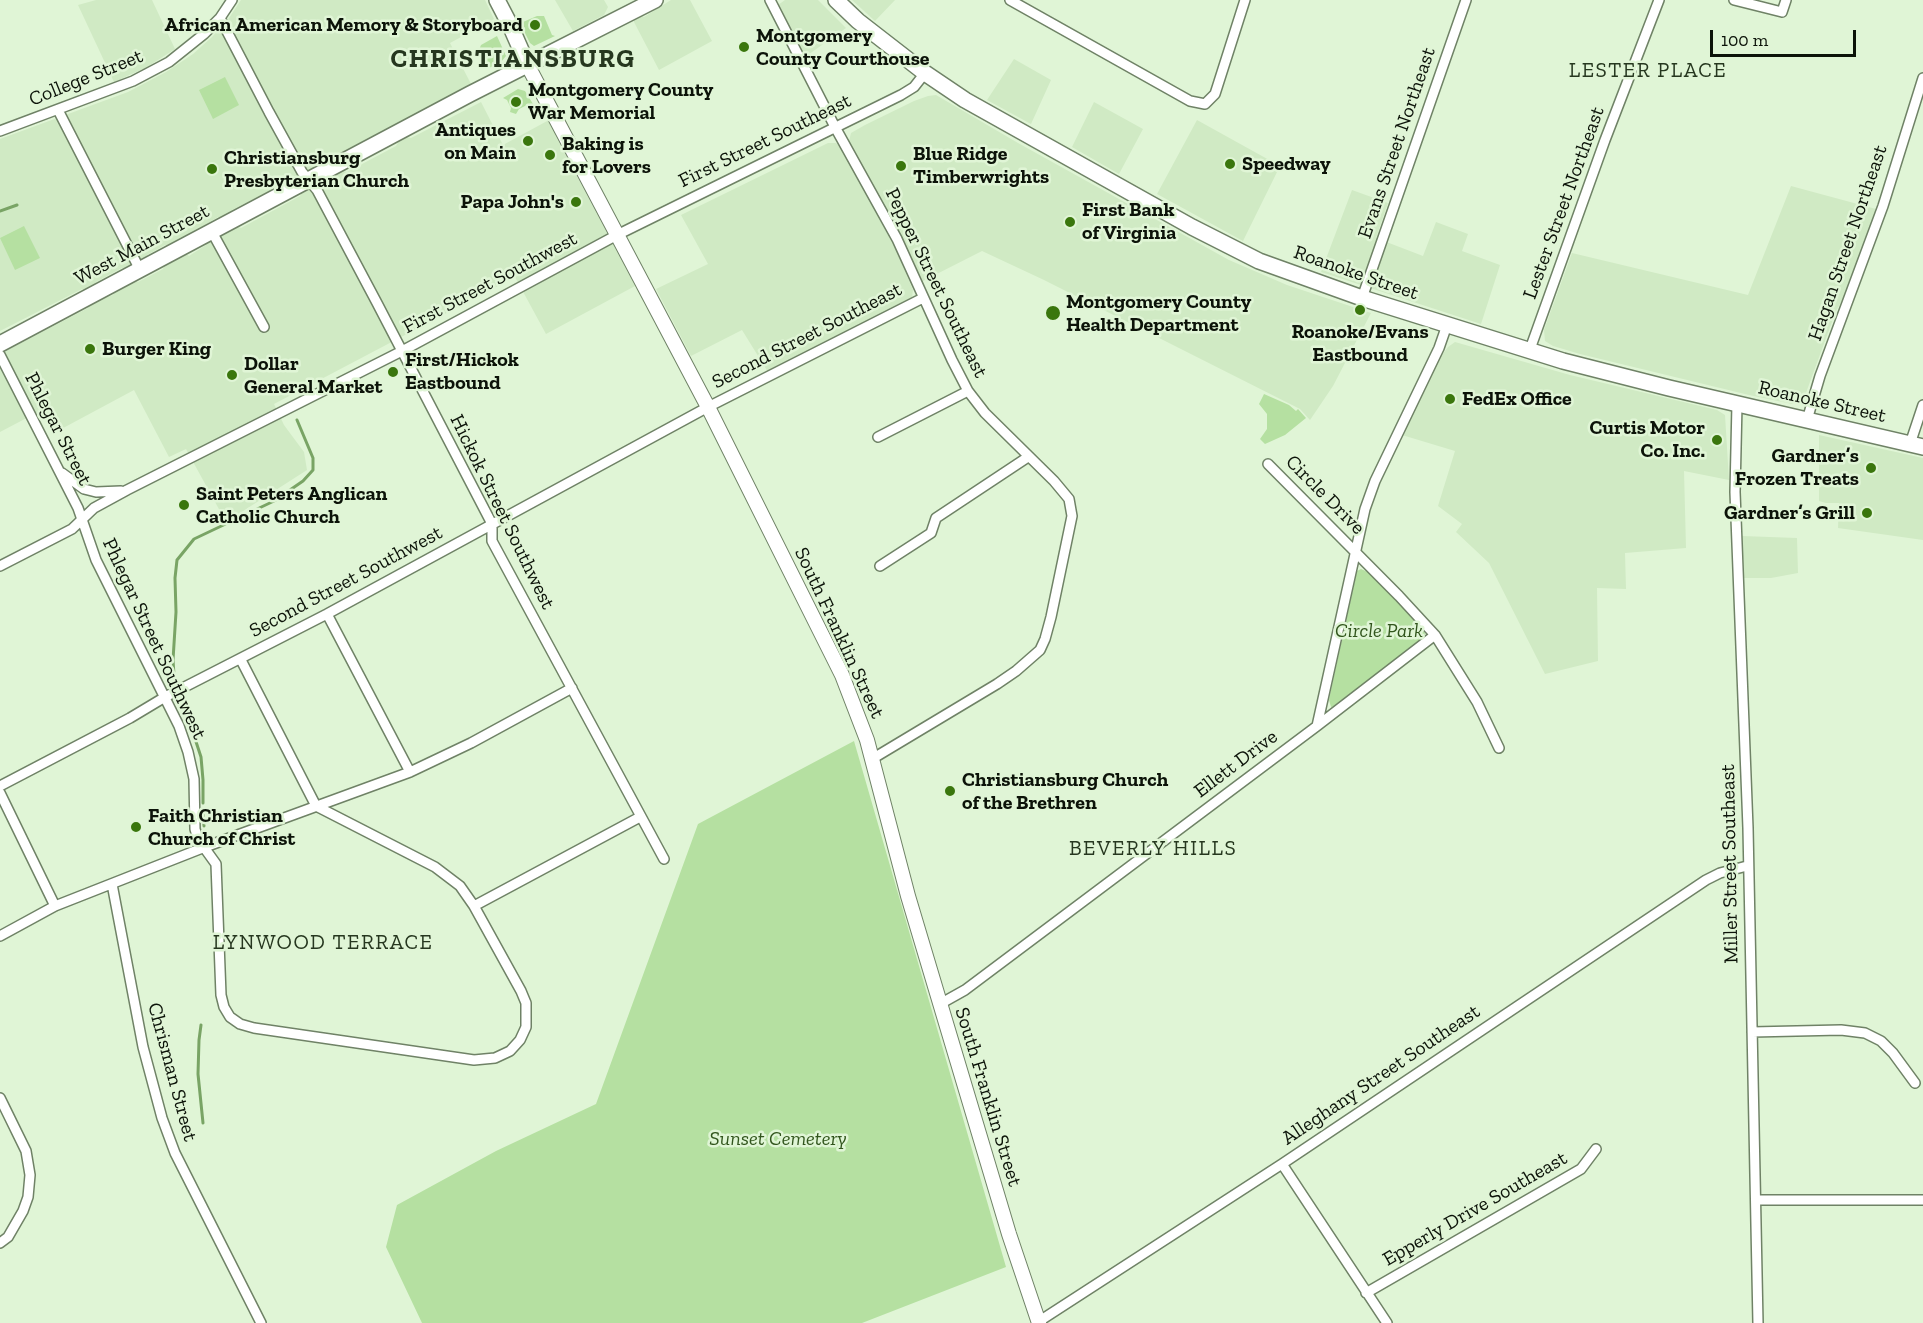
<!DOCTYPE html>
<html>
<head>
<meta charset="utf-8">
<style>
  body { margin:0 }
  #map { position:relative; width:1923px; height:1323px; overflow:hidden; background:#e0f5d6; font-family:"Zilla Slab",serif }
  canvas { display:block }
  .scale { position:absolute; left:1710px; top:30px; width:146px; height:27px; box-sizing:border-box; border:3px solid #0c1309; border-top:0; padding-left:8px; font-size:18px; line-height:21px; white-space:nowrap; color:#0c1309; -webkit-text-stroke:4px #e0f5d6; paint-order:stroke }
</style>
</head>
<body>
<div id="map">
<canvas width="1923" height="1323"></canvas>
<div class="scale">100 m</div>
</div>
<script>
const c = document.querySelector('canvas').getContext('2d');
c.lineJoin = 'round';
function fill(path, color) {
  c.fillStyle = color;
  c.fill(path, 'evenodd');
}
function shape(rows) {
  const path = new Path2D();
  for (const r of rows) {
    path.moveTo(r[0], r[1]);
    for (let i = 2; i < r.length; i += 2) path.lineTo(r[i], r[i + 1]);
  }
  return path;
}
function strokePath(path, color, width, dash) {
  c.strokeStyle = color;
  c.lineWidth = width;
  c.lineCap = dash ? 'butt' : 'round';
  c.setLineDash(dash || []);
  c.stroke(path);
}
function drawText(font, color, halo, rows, align = 'center') {
  c.font = font + ' "Zilla Slab",serif';
  c.lineWidth = 5;
  c.setLineDash([]);
  c.textBaseline = 'middle';
  c.strokeStyle = halo;
  c.fillStyle = color;
  for (const [text, x, y, turn = 0] of rows) {
    c.save();
    c.translate(x, y);
    c.rotate((+turn || 0) * Math.PI / 180);
    c.textAlign = isNaN(turn) ? turn : align;
    if (halo) c.strokeText(text, 0, 0);
    c.fillText(text, 0, 0);
    c.restore();
  }
}
const built = shape([
  [96,0,152,0,175,49,147,67,114,82,78,5],
  [241,0,485,0,494,19,450,43,471,84,402,121,401,126,393,130,388,128,320,164,319,169,287,186,283,184,232,210,231,215,221,219,218,217,168,247,165,245,147,255,147,258,125,270,122,268,96,282,95,286,86,290,82,289,0,331,0,139,128,92,166,72,193,54,212,37,229,18],
  [555,0,604,0,608,7,604,15,573,31],
  [671,0,690,0,712,41,659,70,634,22,634,18,640,15,644,17],
  [785,0,818,0,846,28,805,57,778,5],
  [852,0,895,0,875,21],
  [1014,59,1051,80,1031,124,987,100],
  [936,95,1018,143,1229,260,1287,285,1371,313,1333,386,1310,420,1300,409,1044,280,982,251,921,282,913,262,849,141,851,133,865,125,914,101,928,96],
  [481,102,503,145,549,120,557,133,555,135,635,286,546,334,515,277,274,404,284,425,304,452,307,470,226,522,186,449,169,457,134,390,52,434,40,411,0,432,0,354,88,308,89,304,113,295,115,290,134,281,138,282,163,269,164,266,185,253,189,256,206,245,207,242,236,226,241,228,300,196,302,192,324,180,343,171,347,172,396,146,399,141,406,137,411,138],
  [1094,102,1143,129,1119,174,1072,147],
  [1197,120,1280,166,1243,241,1157,194],
  [828,143,836,143,841,147,896,250,913,290,912,297,909,300,768,372,742,330,691,356,656,289,708,264,681,215],
  [1791,186,1876,209,1844,297,1836,311,1803,401,1792,404,1749,395,1580,354,1553,346,1545,341,1544,330,1572,253,1748,295],
  [1352,190,1388,203,1376,238,1423,256,1436,222,1468,234,1462,251,1500,265,1481,324,1321,272],
  [1455,342,1570,375,1717,410,1725,415,1729,480,1684,471,1686,548,1625,553,1626,589,1597,588,1598,661,1545,674,1489,563,1456,532,1462,524,1438,506,1455,451,1402,435,1438,360,1448,347],
  [1819,435,1923,458,1923,540,1838,528,1839,503,1826,503,1819,501],
  [1742,536,1797,538,1798,573,1771,578,1744,578]
]);
const green = shape([
  [537,16,544,16,552,35,555,36,534,46,530,43,525,33,523,22],
  [497,36,506,56,501,62,487,69,480,55,479,50,481,45],
  [225,77,239,105,213,119,199,90],
  [518,89,525,91,533,104,531,106,527,105,519,109,516,114,510,112,511,108,507,100,503,98],
  [24,226,40,258,15,270,0,238],
  [1264,394,1289,405,1296,411,1298,409,1306,418,1285,435,1265,444,1260,439,1267,429,1267,414,1259,404],
  [1361,569,1370,573,1420,623,1424,629,1425,635,1414,646,1336,706,1331,707,1329,700,1331,690,1357,571],
  [854,741,1006,1267,862,1323,422,1323,386,1247,397,1205,496,1151,596,1104,698,824]
]);
const stream = shape([
  [0,211,17,205],
  [177,682,174,675,173,660,176,612,175,578,177,560,194,539,274,501,303,481,313,470,313,458,297,420],
  [182,699,201,757,203,780,203,803],
  [203,813,204,826],
  [201,1025,199,1040,198,1074,203,1123]
]);
const minor = shape([
  [770,0,835,127,897,239,952,360,968,391,985,413,1054,481,1069,499,1072,516,1051,617,1045,639,1040,650,1016,671,997,684,872,759],
  [1010,0,1190,101,1205,104,1215,94,1245,0],
  [1734,0,1782,12,1786,0],
  [220,18,269,112,302,172,317,190,377,303,492,524,492,541,664,859],
  [58,110,140,270],
  [0,131,133,81,169,62,204,34,220,18,232,0],
  [212,232,264,327],
  [1362,298,1466,0],
  [1529,352,1605,140,1659,0],
  [0,355,78,508,96,560,179,726,188,752,194,779,195,829,198,839,216,864,221,995,224,1007,230,1017,240,1024,254,1028,474,1060,495,1058,510,1051,520,1040,526,1027,526,1003,521,991,474,906,460,886,435,867,316,806,241,660],
  [1737,404,1735,492,1748,828,1758,1323],
  [1807,420,1820,376,1883,206,1923,78],
  [878,437,968,391],
  [1910,444,1923,405],
  [1268,464,1399,596,1435,635,1477,702,1499,748],
  [62,473,84,489,96,492,121,491],
  [0,566,72,529,94,508,127,490,402,351,617,235,901,95,914,87,925,73],
  [880,566,931,533,936,518,1028,457],
  [327,614,410,772],
  [1317,726,1365,509,1375,481,1439,348,1447,325],
  [0,786,130,718,165,697,327,614,708,407,923,298],
  [0,793,55,906],
  [112,884,143,1047,162,1118,175,1153,261,1323],
  [474,906,640,817],
  [0,936,55,906,205,847,410,772,471,743,572,688],
  [940,1004,965,990,1317,726,1435,635],
  [1752,1032,1841,1030,1865,1033,1881,1041,1893,1053,1915,1083],
  [0,1098,26,1151,30,1175,28,1197,23,1211,8,1237,0,1243],
  [1282,1164,1387,1323],
  [1756,1200,1923,1200],
  [1366,1293,1581,1169,1596,1149],
  [1038,1322,1282,1164,1706,880,1720,873,1747,866]
]);
const secondary = shape([
  [528,66,708,407,842,675,867,740,908,896,1009,1234,1039,1323]
]);
const primary = shape([
  [497,0,510,25,528,66],
  [836,0,858,21,925,73,965,100,1192,227,1259,261,1362,298,1563,361,1669,388,1923,447],
  [0,344,470,94,655,0]
]);
const markers = [
  [535,25,6,"#3a760d"],
  [744,47,6,"#3a760d"],
  [516,102,6,"#3a760d"],
  [528,141,6,"#3a760d"],
  [550,155,6,"#3a760d"],
  [1230,164,6,"#3a760d"],
  [901,166,6,"#3a760d"],
  [212,169,6,"#3a760d"],
  [576,202,6,"#3a760d"],
  [1070,222,6,"#3a760d"],
  [1360,310,6,"#3a760d"],
  [1053,313,8,"#3a760d"],
  [90,349,6,"#3a760d"],
  [393,372,6,"#3a760d"],
  [232,375,6,"#3a760d"],
  [1450,399,6,"#3a760d"],
  [1717,440,6,"#3a760d"],
  [1871,468,6,"#3a760d"],
  [184,505,6,"#3a760d"],
  [1867,513,6,"#3a760d"],
  [950,791,6,"#3a760d"],
  [136,827,6,"#3a760d"]
];
const poiNames = [
  ["African American Memory & Storyboard",523,25,"right"],
  ["Montgomery",756,36],
  ["County Courthouse",756,59],
  ["Montgomery County",528,90],
  ["War Memorial",528,113],
  ["Antiques",516,130,"right"],
  ["on Main",516,153,"right"],
  ["Baking is",562,144],
  ["for Lovers",562,167],
  ["Blue Ridge",913,154],
  ["Timberwrights",913,177],
  ["Christiansburg",224,158],
  ["Presbyterian Church",224,181],
  ["Speedway",1242,164],
  ["Papa John's",564,202,"right"],
  ["First Bank",1082,210],
  ["of Virginia",1082,233],
  ["Montgomery County",1066,302],
  ["Health Department",1066,325],
  ["Roanoke/Evans",1360,332,"center"],
  ["Eastbound",1360,355,"center"],
  ["Burger King",102,349],
  ["First/Hickok",405,360],
  ["Eastbound",405,383],
  ["Dollar",244,364],
  ["General Market",244,387],
  ["FedEx Office",1462,399],
  ["Curtis Motor",1705,428,"right"],
  ["Co. Inc.",1705,451,"right"],
  ["Gardner’s",1859,456,"right"],
  ["Frozen Treats",1859,479,"right"],
  ["Saint Peters Anglican",196,494],
  ["Catholic Church",196,517],
  ["Gardner’s Grill",1855,513,"right"],
  ["Christiansburg Church",962,780],
  ["of the Brethren",962,803],
  ["Faith Christian",148,816],
  ["Church of Christ",148,839]
];
const streetNames = [
  ["College Street",86,78,-22],
  ["First Street Southeast",765,141,-26],
  ["Evans Street Northeast",1397,143,-71],
  ["Lester Street Northeast",1564,203,-70],
  ["Hagan Street Northeast",1848,243,-71],
  ["West Main Street",142,245,-28],
  ["Roanoke Street",1356,273,19],
  ["First Street Southwest",490,283,-28],
  ["Pepper Street Southeast",936,283,64],
  ["Second Street Southeast",807,336,-27],
  ["Roanoke Street",1822,402,13],
  ["Phlegar Street",58,429,63],
  ["Circle Drive",1325,495,45],
  ["Hickok Street Southwest",502,512,64],
  ["Second Street Southwest",346,582,-28],
  ["South Franklin Street",839,633,65],
  ["Phlegar Street Southwest",154,639,65],
  ["Ellett Drive",1236,764,-37],
  ["Miller Street Southeast",1730,864,-91],
  ["Chrisman Street",172,1072,75],
  ["Alleghany Street Southeast",1381,1075,-34],
  ["South Franklin Street",988,1097,73],
  ["Epperly Drive Southeast",1475,1209,-30]
];
const parkNames = [
  ["Circle Park",1379,631],
  ["Sunset Cemetery",778,1139]
];
const neighbourhoodNames = [
  ["LESTER PLACE",1648,71],
  ["BEVERLY HILLS",1153,849],
  ["LYNWOOD TERRACE",323,943]
];
const districtNames = [
  ["CHRISTIANSBURG",513,60]
];
fill(built, '#d0eac4');
fill(green, '#b5e0a1');
strokePath(stream, '#79a465', 3);
strokePath(minor, '#6f8266', 12);
strokePath(secondary, '#6f8266', 16);
strokePath(primary, '#6f8266', 18);
strokePath(minor, '#fff', 9);
strokePath(secondary, '#fff', 14);
strokePath(primary, '#fff', 15);
for (const [x, y, r, color] of markers) {
  const dot = new Path2D();
  dot.arc(x, y, r, 0, 2 * Math.PI);
  c.fillStyle = color;
  c.fill(dot);
  strokePath(dot, '#e0f5d6', 2);
}
drawText('bold 20px', '#0c1309', '#e0f5d6', poiNames, 'left');
drawText('20px', '#0c1309', '#e0f5d6', streetNames);
drawText('italic 20px', '#31551c', '#e0f5d6', parkNames);
c.letterSpacing = '1.5px';
drawText('21px', '#26371f', '#e0f5d6', neighbourhoodNames);
c.letterSpacing = '0px';
c.letterSpacing = '1.5px';
drawText('bold 26px', '#26371f', '#e0f5d6', districtNames);
c.letterSpacing = '0px';
</script>
</body>
</html>
